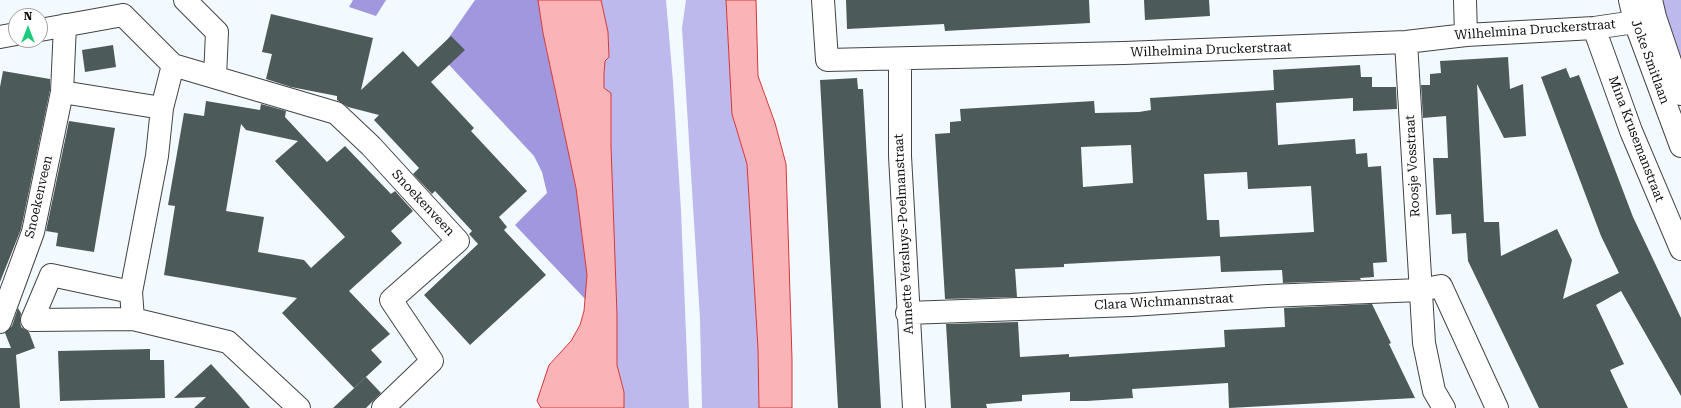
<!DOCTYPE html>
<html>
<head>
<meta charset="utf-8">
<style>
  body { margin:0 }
  #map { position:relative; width:1681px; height:408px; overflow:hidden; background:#f3faff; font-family:"Roboto Serif",serif }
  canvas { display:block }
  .north { position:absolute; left:8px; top:8px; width:40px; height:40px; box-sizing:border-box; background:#fff; border:1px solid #9f9f9f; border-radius:50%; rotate:0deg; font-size:11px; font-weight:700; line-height:16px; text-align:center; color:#101010 }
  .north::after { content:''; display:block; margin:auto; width:14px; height:18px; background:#1eca7b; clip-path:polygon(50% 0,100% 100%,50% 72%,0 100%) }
</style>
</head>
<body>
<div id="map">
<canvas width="1681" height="408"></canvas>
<div class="north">N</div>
</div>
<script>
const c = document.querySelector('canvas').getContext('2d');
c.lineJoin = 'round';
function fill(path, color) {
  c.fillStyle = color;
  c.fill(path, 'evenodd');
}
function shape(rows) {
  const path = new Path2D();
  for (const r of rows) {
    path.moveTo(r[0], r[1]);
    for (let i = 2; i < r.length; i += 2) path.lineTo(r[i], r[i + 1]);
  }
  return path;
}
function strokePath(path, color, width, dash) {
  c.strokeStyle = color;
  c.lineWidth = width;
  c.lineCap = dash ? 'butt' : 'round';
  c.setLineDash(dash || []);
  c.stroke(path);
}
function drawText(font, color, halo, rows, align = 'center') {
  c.font = font + ' "Roboto Serif",serif';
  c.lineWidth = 4;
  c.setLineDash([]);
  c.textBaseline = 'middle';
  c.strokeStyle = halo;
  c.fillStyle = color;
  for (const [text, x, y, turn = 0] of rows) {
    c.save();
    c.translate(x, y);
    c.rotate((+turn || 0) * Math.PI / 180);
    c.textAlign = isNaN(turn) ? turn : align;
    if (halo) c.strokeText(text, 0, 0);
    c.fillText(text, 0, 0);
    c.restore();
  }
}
const green = shape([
  [601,0,666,0,673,82,681,210,689,408,624,408,624,392,617,365,617,315,611,146,611,93,604,88,604,74,605,61,609,57,608,32],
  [686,0,726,0,732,114,747,164,758,349,759,408,702,408,700,319,682,28],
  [1659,0,1681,0,1681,81]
]);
const forest = shape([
  [353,0,386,0,376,16,349,7],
  [475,0,538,0,543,33,576,188,587,275,585,299,515,225,547,193,542,172,534,156,438,53]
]);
const water = shape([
  [538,0,601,0,608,32,609,57,605,61,604,74,604,88,611,93,611,146,617,315,617,365,624,392,624,408,541,408,537,401,549,365,571,341,580,325,584,311,587,275,576,188,543,33,538,0],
  [726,0,756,0,758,76,775,123,786,164,792,359,792,408,759,408,758,349,747,164,732,114,726,0]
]);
const building = shape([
  [846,0,1089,0,1090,23,945,31,944,24,847,29],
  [1144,0,1209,0,1210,16,1145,20],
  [271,14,373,38,361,90,403,51,418,67,451,36,465,50,431,82,474,128,471,131,527,191,499,217,507,227,504,230,546,275,470,345,424,295,478,244,469,234,472,231,435,191,432,194,413,174,419,168,374,120,379,115,348,107,337,100,337,96,291,87,266,79,272,54,262,52],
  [113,45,116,67,85,72,82,50],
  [1508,57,1510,89,1523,84,1526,136,1504,138,1477,84,1484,222,1499,222,1501,256,1557,229,1572,260,1563,299,1619,273,1601,236,1541,77,1566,68,1570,78,1579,75,1633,217,1681,318,1681,396,1621,291,1596,305,1624,364,1610,370,1628,408,1539,408,1468,261,1466,233,1452,234,1451,214,1436,215,1433,158,1448,158,1446,116,1423,118,1421,85,1430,85,1430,74,1441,73,1440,61],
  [1360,65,1361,77,1372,77,1372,87,1396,87,1397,109,1353,111,1353,98,1276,103,1278,145,1355,139,1356,154,1367,153,1368,167,1381,166,1387,262,1373,263,1374,277,1360,278,1361,280,1283,283,1282,270,1221,272,1220,256,1179,258,1064,264,1064,267,1015,269,1017,297,945,299,935,134,950,133,950,122,961,121,960,109,1094,101,1095,113,1139,112,1151,110,1150,98,1274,90,1273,70],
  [1131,145,1133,183,1083,187,1081,147],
  [1247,172,1248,189,1311,186,1314,232,1220,237,1219,220,1207,220,1204,174],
  [3,71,50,79,50,90,21,229,0,282,0,87],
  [857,78,858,89,863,89,881,408,838,408,820,80],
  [206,101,260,110,261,104,286,111,285,117,327,162,345,146,391,194,395,191,413,211,391,231,402,243,349,291,390,334,371,350,382,362,354,388,282,313,297,298,164,275,175,206,168,205,184,113,204,116],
  [241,124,246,130,298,141,275,161,345,237,311,268,304,260,258,252,264,217,226,211],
  [69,121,115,128,94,252,56,246,58,233,46,231],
  [1372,304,1391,343,1389,344,1415,398,1229,408,1228,383,1132,389,1133,398,1087,401,1070,401,1070,392,1022,395,1022,401,986,404,987,408,951,408,946,324,1018,322,1020,357,1069,354,1069,357,1225,347,1224,330,1285,327,1284,308],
  [18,308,21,313,20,321,21,327,29,332,35,348,16,355,20,408,0,408,0,348,11,348,5,333,12,326],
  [150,349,150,360,164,360,165,398,60,401,58,351],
  [211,364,240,396,250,408,194,408,206,397,174,398],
  [366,377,381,393,366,408,333,408]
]);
const minor = shape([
  [185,0,217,32,215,77],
  [823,0,827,60,1124,53,1406,42,1466,35,1594,28,1635,22,1655,17],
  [1465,0,1466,35],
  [1630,0,1635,22,1681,146],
  [1651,0,1655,17,1681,94],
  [123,15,173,65,336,113,371,146,458,241,391,300,432,361,383,408],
  [1594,28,1631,131,1681,249],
  [40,30,123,15],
  [0,37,16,34],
  [1406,42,1424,343,1434,391,1444,408],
  [900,59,900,156,914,408],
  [173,65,162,108,157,156,131,292,133,319,228,342,299,408],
  [62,92,162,108],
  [131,292,51,275,32,320,133,319],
  [907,313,1131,305,1268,296,1420,290,1441,286,1497,408],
  [0,322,33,232,62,92,65,25]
]);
const streetNames = [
  ["Wilhelmina Druckerstraat",1535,30,-4],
  ["Wilhelmina Druckerstraat",1211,50,-2],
  ["Joke Smitlaan",1650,62,70],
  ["Mina Krusemanstraat",1636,139,69],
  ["Roosje Vosstraat",1413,166,-93],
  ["Snoekenveen",39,197,-77],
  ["Snoekenveen",423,203,47],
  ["Annette Versluys-Poelmanstraat",904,234,-93],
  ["Clara Wichmannstraat",1164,302,-3]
];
fill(green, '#bdb9ed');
fill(forest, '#a197df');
fill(water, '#fab4b7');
strokePath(water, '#d63638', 1);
fill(building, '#4c5a59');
strokePath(minor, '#434343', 24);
strokePath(minor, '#fff', 22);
drawText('13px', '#101010', '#fff', streetNames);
</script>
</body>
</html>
